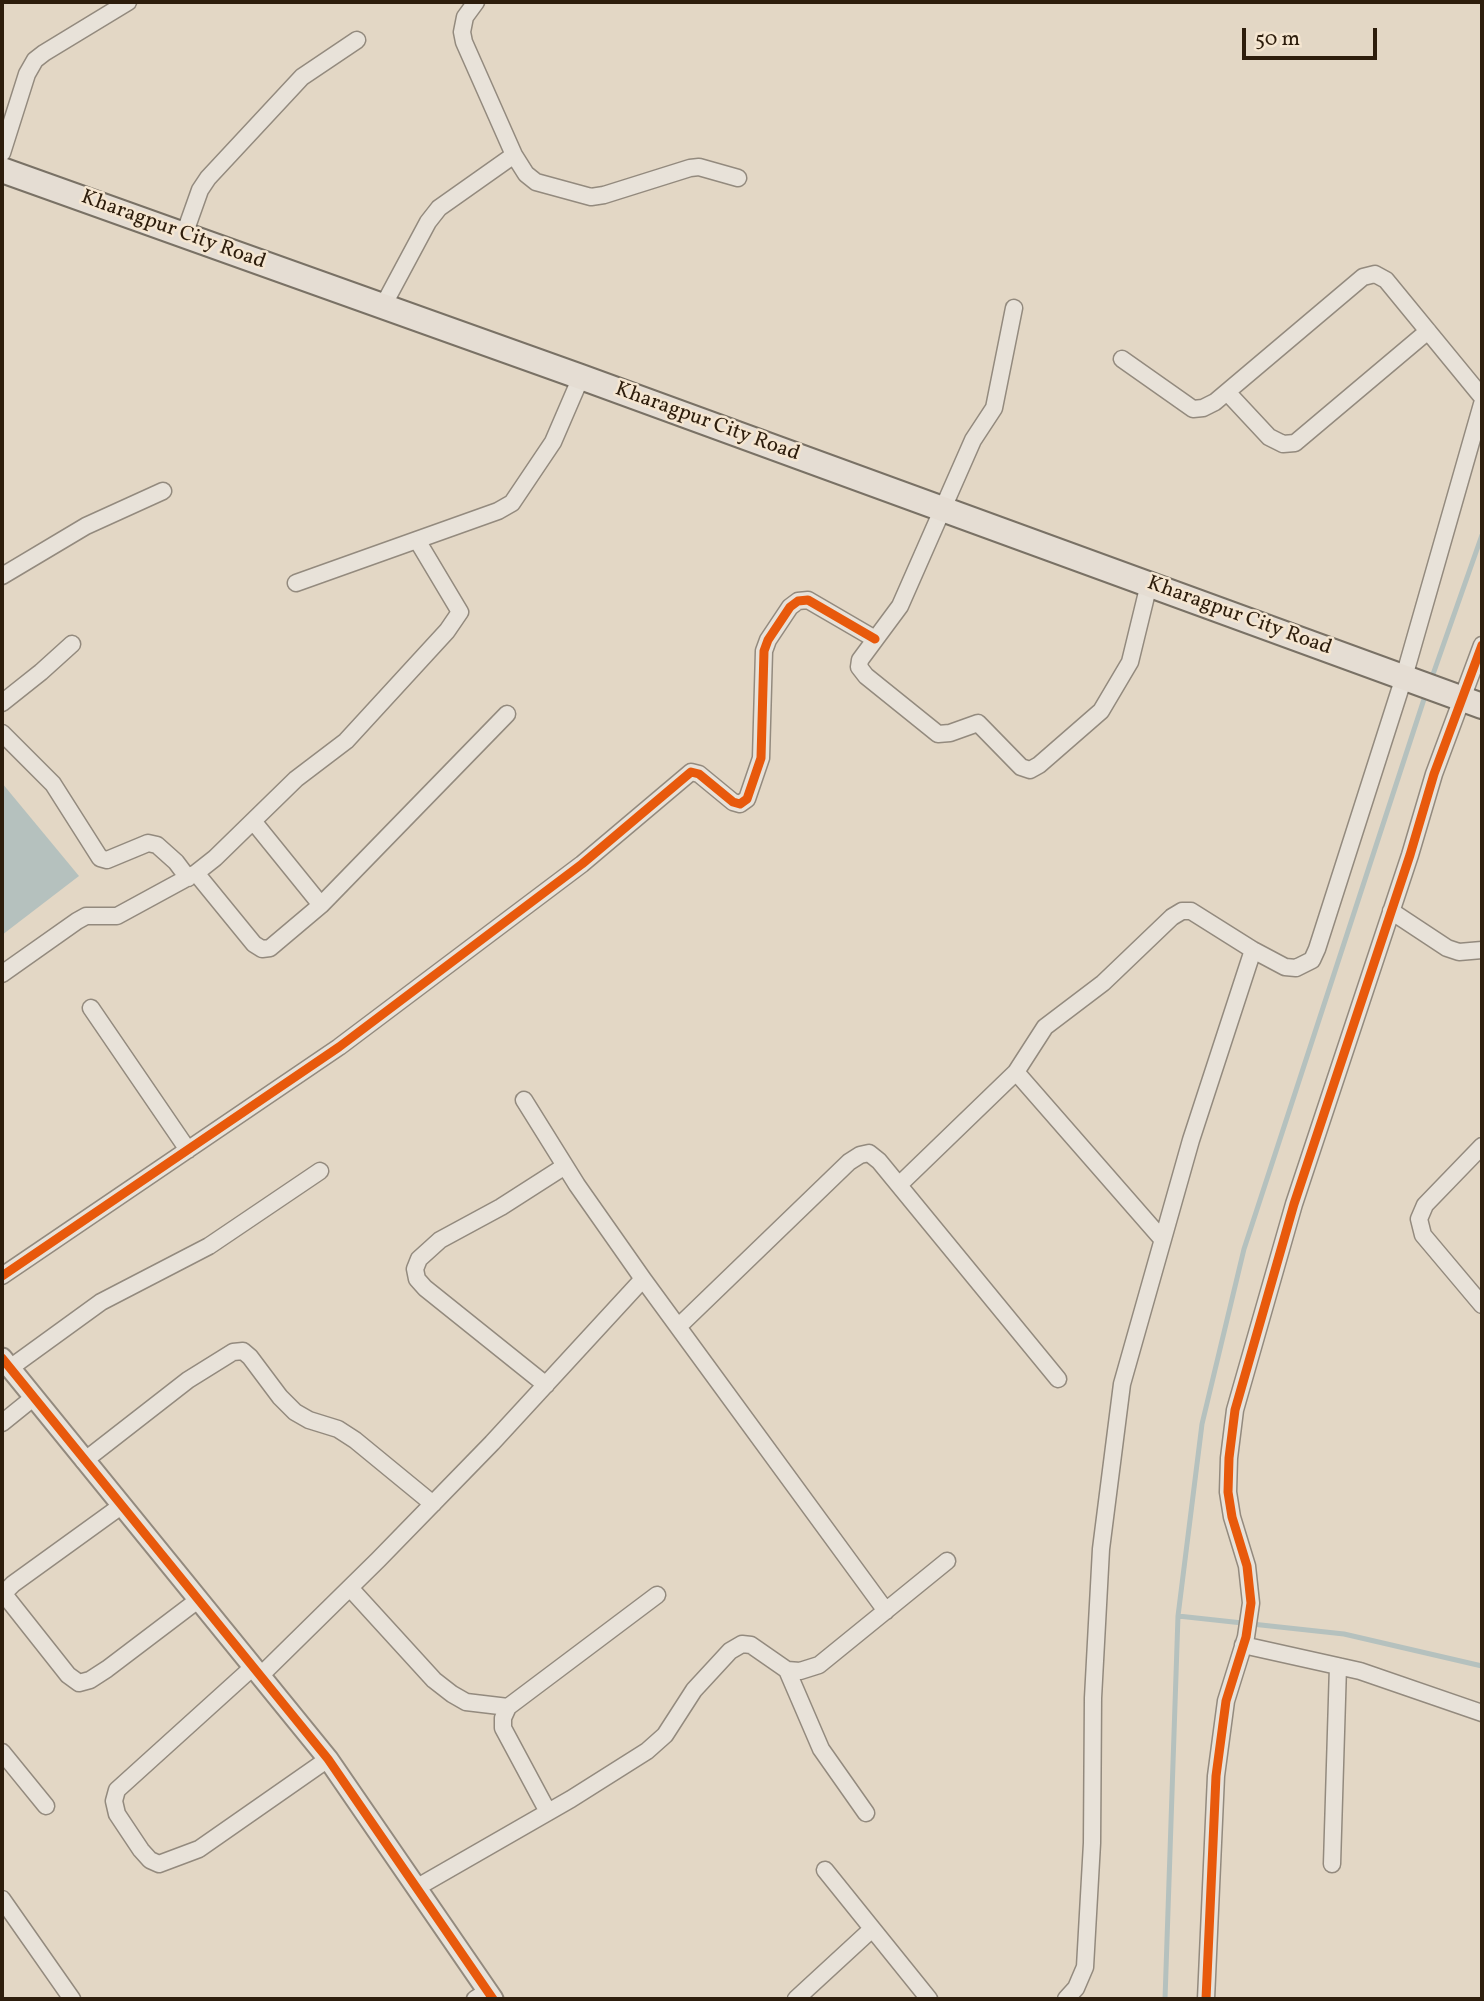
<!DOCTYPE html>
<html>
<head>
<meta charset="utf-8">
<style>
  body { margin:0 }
  #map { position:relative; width:1484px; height:2001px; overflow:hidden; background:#e3d7c5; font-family:Vollkorn,serif }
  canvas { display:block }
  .frame { position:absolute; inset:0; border:4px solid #2d1d0c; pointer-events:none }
  .scale { position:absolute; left:1242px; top:28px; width:135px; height:32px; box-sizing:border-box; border:4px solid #2d1d0c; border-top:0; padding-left:9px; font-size:21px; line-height:24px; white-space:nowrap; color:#2d1d0c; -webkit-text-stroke:5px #f5e6d1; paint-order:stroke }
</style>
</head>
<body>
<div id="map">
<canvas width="1484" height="2001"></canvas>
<div class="frame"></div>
<div class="scale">50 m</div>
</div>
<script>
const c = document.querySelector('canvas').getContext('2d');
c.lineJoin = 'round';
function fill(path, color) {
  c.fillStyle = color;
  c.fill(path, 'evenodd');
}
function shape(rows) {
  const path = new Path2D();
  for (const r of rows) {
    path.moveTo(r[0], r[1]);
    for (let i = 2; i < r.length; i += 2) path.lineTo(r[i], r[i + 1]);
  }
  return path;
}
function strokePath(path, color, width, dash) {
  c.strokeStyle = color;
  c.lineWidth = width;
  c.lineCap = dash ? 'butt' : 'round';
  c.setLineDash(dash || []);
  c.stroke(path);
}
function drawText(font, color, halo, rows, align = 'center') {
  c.font = font + ' Vollkorn,serif';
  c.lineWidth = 5;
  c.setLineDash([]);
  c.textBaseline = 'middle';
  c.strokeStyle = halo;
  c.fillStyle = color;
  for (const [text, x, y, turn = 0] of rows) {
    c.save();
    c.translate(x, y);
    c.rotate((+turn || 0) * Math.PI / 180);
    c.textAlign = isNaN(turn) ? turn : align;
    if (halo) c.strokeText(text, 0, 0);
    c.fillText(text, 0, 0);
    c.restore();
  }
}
const water = shape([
  [2,783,79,876,2,935]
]);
const stream = shape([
  [1431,680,1482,535],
  [1178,1616,1344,1634,1482,1666],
  [1165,1999,1178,1616,1202,1424,1244,1249,1426,693]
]);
const minor = shape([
  [476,2,465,17,462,32,464,42,514,155,526,174,536,182,591,197,604,195,690,168,699,167,738,178],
  [2,153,27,74,35,60,44,53,128,2],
  [184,235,200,190,208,178,302,77,357,40],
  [383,306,428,222,439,208,514,155],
  [1014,308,994,408,973,440,900,606,860,660,859,667,866,676,938,734,950,733,978,723,1021,767,1030,770,1039,765,1101,711,1130,662,1149,584],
  [1122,359,1193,409,1203,408,1215,402,1363,277,1375,274,1386,280,1482,397],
  [1227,392,1269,437,1283,444,1295,443,1428,331],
  [2,576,86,526,163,491],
  [296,583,498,511,512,503,553,442,581,377],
  [2,703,41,672,72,644],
  [2,733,53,784,100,858,107,860,148,843,157,845,176,862,188,878],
  [253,821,321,905],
  [196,873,254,944,262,949,270,948,321,905,507,714],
  [1391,911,1447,948,1459,952,1482,950],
  [2,974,77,921,86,916,117,916,196,873,215,858,296,779,346,741,447,631,460,612,417,540],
  [91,1008,188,1150],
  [1016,1072,1162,1239],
  [524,1100,577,1185,643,1279,886,1611],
  [1482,1146,1425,1205,1419,1219,1423,1235,1482,1305],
  [899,1185,1016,1072,1045,1027,1103,983,1172,917,1182,911,1191,911,1253,950,1285,967,1296,968,1312,960,1317,949,1404,677,1482,404],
  [2,1276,339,1047,582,864,691,772,699,774,733,802,740,804,747,799,761,758,764,651,768,640,790,607,798,601,808,600,875,639],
  [678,1327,849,1162,860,1155,869,1153,879,1161,1058,1379],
  [10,1368,101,1302,209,1246,320,1171],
  [546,1385,425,1288,417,1279,415,1269,419,1259,440,1240,501,1207,565,1166],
  [2,1423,33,1398],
  [84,1461,188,1380,233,1352,243,1351,250,1357,280,1397,295,1412,309,1420,338,1429,355,1440,433,1504],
  [350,1588,434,1680,452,1694,466,1702,508,1707],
  [3,1593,68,1675,79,1683,90,1680,107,1669,198,1600],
  [2,1595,13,1584,121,1506],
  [1243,1645,1360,1671,1482,1713],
  [253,1667,117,1790,114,1801,117,1814,141,1850,150,1860,159,1864,199,1849,328,1759],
  [787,1670,821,1749,866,1813],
  [260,1676,378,1560,492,1443,643,1279],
  [2,1752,46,1806],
  [548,1812,503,1728,503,1718,508,1707,657,1595],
  [1332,1864,1338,1666],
  [825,1870,929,1999],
  [416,1888,571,1799,647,1751,665,1735,694,1690,730,1651,742,1644,751,1645,787,1670,800,1671,819,1665,947,1561],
  [2,1899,72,1999],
  [475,1999,488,1991],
  [796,1999,872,1929],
  [1066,1999,1076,1988,1085,1967,1092,1843,1093,1698,1101,1549,1122,1384,1191,1140,1253,950],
  [1206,1999,1216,1776,1226,1701,1246,1637,1251,1603,1247,1566,1232,1517,1228,1492,1229,1458,1235,1410,1294,1204,1410,855,1434,774,1482,645]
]);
const tertiary = shape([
  [2,1358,328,1759,493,1999]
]);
const primary = shape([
  [2,170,581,377,1482,706]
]);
const cycleway = shape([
  [2,1276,339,1047,582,864,691,772,699,774,733,802,740,804,747,799,761,758,764,651,768,640,790,607,798,601,808,600,875,639],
  [2,1358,328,1759,493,1999],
  [1206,1999,1216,1776,1226,1701,1246,1637,1251,1603,1247,1566,1232,1517,1228,1492,1229,1458,1235,1410,1294,1204,1410,855,1434,774,1482,645]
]);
const streetNames = [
  ["Kharagpur City Road",173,231,20],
  ["Kharagpur City Road",707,423,20],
  ["Kharagpur City Road",1239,617,20]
];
fill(water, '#b5c1be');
strokePath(stream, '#b5c1be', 5);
strokePath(minor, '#938a7e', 19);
strokePath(tertiary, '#938a7e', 23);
strokePath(primary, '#797165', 28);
strokePath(minor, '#e8e2d9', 16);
strokePath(tertiary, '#e8e2d9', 19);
strokePath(primary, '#e5ddd3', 24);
strokePath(cycleway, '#e8590c', 9);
drawText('21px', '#2d1d0c', '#f5e6d1', streetNames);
</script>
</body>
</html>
